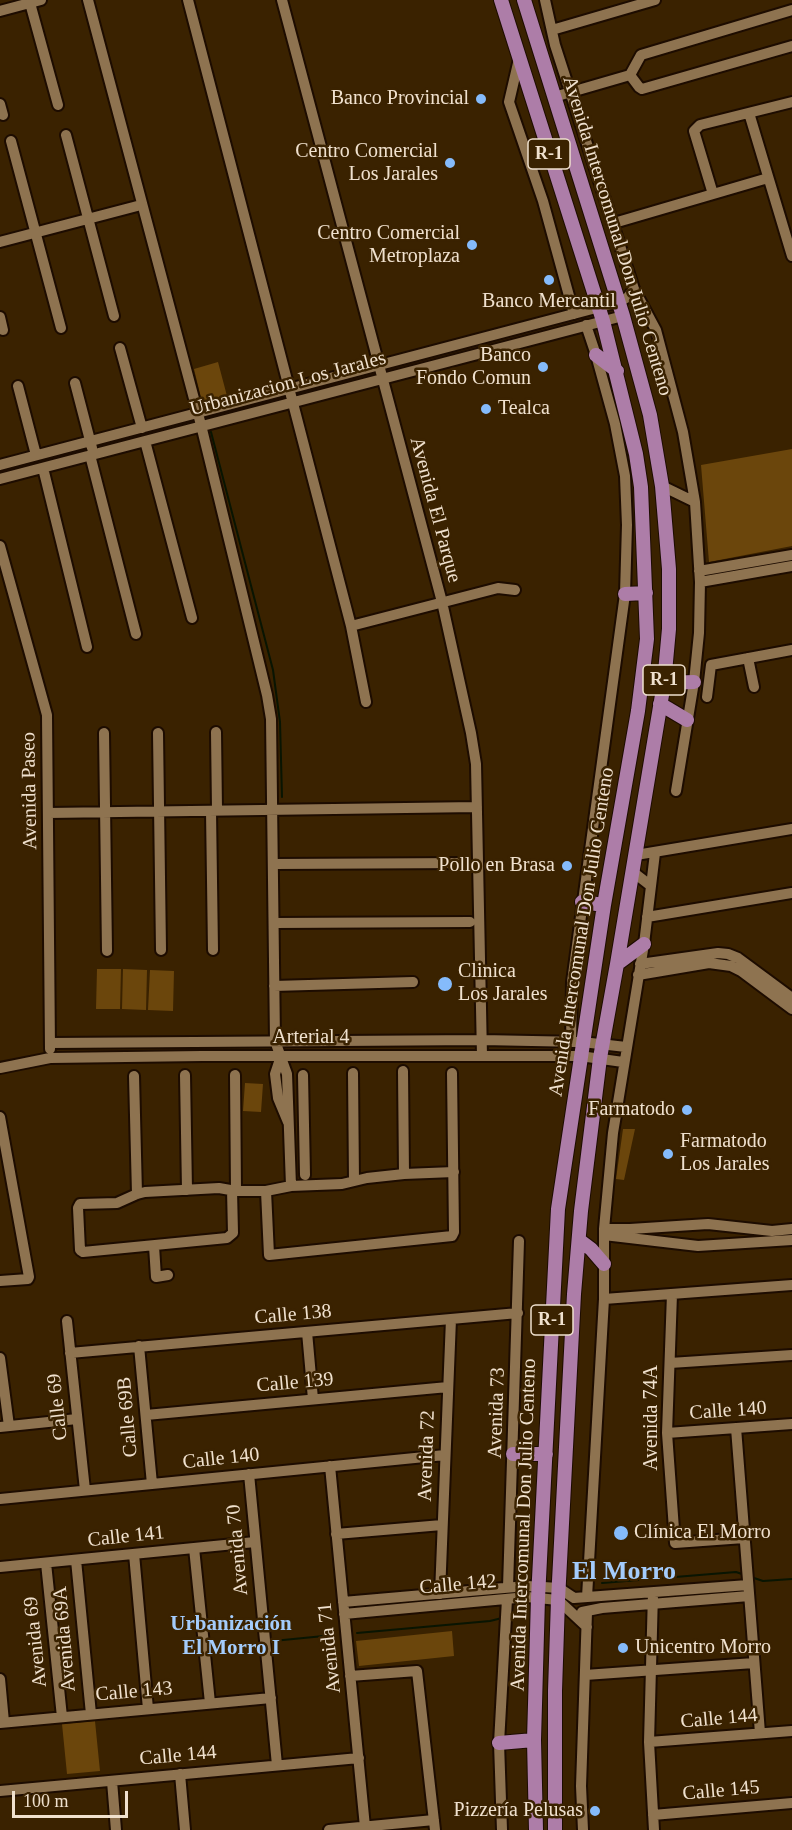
<!DOCTYPE html>
<html>
<head>
<meta charset="utf-8">
<style>
  body { margin:0 }
  #map { position:relative; width:792px; height:1830px; overflow:hidden; background:#3a2200; font-family:Georgia,serif }
  canvas { display:block }
  .scale { position:absolute; left:12px; top:1791px; width:116px; height:27px; box-sizing:border-box; border:3px solid #f0e1ce; border-top:0; padding-left:8px; font-size:18px; line-height:21px; white-space:nowrap; color:#f0e1ce; -webkit-text-stroke:4px #3a2200; paint-order:stroke }
</style>
</head>
<body>
<div id="map">
<canvas width="792" height="1830"></canvas>
<div class="scale">100 m</div>
</div>
<script>
const c = document.querySelector('canvas').getContext('2d');
c.lineJoin = 'round';
function fill(path, color) {
  c.fillStyle = color;
  c.fill(path, 'evenodd');
}
function shape(rows) {
  const path = new Path2D();
  for (const r of rows) {
    path.moveTo(r[0], r[1]);
    for (let i = 2; i < r.length; i += 2) path.lineTo(r[i], r[i + 1]);
  }
  return path;
}
function strokePath(path, color, width, dash) {
  c.strokeStyle = color;
  c.lineWidth = width;
  c.lineCap = dash ? 'butt' : 'round';
  c.setLineDash(dash || []);
  c.stroke(path);
}
function drawText(font, color, halo, rows, align = 'center') {
  c.font = font + ' Georgia,serif';
  c.lineWidth = 5;
  c.setLineDash([]);
  c.textBaseline = 'middle';
  c.strokeStyle = halo;
  c.fillStyle = color;
  for (const [text, x, y, turn = 0] of rows) {
    c.save();
    c.translate(x, y);
    c.rotate((+turn || 0) * Math.PI / 180);
    c.textAlign = isNaN(turn) ? turn : align;
    if (halo) c.strokeText(text, 0, 0);
    c.fillText(text, 0, 0);
    c.restore();
  }
}
const green = shape([
  [218,362,227,396,202,402,194,369],
  [792,449,792,546,709,562,701,465],
  [97,969,121,969,120,1009,96,1009],
  [123,969,147,970,146,1010,122,1009],
  [150,970,174,971,173,1011,148,1010],
  [245,1083,263,1084,261,1112,243,1111],
  [623,1129,635,1129,624,1180,616,1179],
  [452,1631,454,1656,359,1666,356,1641],
  [95,1721,100,1771,67,1774,62,1724]
]);
const stream = shape([
  [211,432,273,670,280,722,282,797],
  [96,446,190,422],
  [0,471,87,449],
  [751,1577,763,1581,792,1579],
  [602,1583,736,1572,742,1574],
  [357,1633,490,1621,502,1618],
  [273,1641,334,1635]
]);
const minor = shape([
  [88,0,201,425,267,695,271,719,275,1041,287,1074,291,1186],
  [188,0,351,626,366,702],
  [282,0,442,602,471,733,476,764,482,1056],
  [545,0,555,45,634,289,656,330,683,432,695,502],
  [30,3,58,105],
  [0,11,41,0],
  [552,30,655,0],
  [519,59,509,102,543,201,574,314],
  [630,75,639,87,642,89,792,46],
  [554,97,630,75,641,55,792,10],
  [0,104,3,115],
  [749,113,792,256],
  [66,135,114,316],
  [11,141,61,328],
  [713,194,694,131,700,125,792,102],
  [614,223,768,178],
  [0,242,141,205],
  [0,317,3,330],
  [120,348,142,428],
  [75,383,92,448],
  [18,386,36,455],
  [145,441,192,618],
  [90,455,136,634],
  [0,465,619,302,628,297,634,289],
  [43,468,87,647],
  [0,479,623,316],
  [662,486,695,502,700,582,699,633,694,682,676,791],
  [0,546,47,715,50,1049],
  [699,571,792,555],
  [700,582,792,566],
  [351,626,498,588,515,590],
  [748,658,754,687],
  [707,697,711,665,792,650],
  [216,732,217,810],
  [104,733,107,951],
  [158,733,161,950],
  [211,811,213,950],
  [48,813,477,807],
  [636,855,792,829],
  [274,864,466,863],
  [633,872,651,886],
  [647,917,792,893],
  [274,923,470,922],
  [640,964,718,953,728,954,738,958,792,998],
  [638,975,709,963,731,966,741,971,792,1009],
  [274,986,413,982],
  [571,1042,572,982,625,594,627,525,625,476,615,424,596,355,586,325],
  [50,1043,482,1040,582,1042,626,1047],
  [281,1056,275,1074,278,1098,288,1122],
  [0,1068,50,1058,202,1056,580,1056,623,1062],
  [403,1071,404,1174],
  [353,1073,354,1181],
  [185,1075,187,1190],
  [235,1075,236,1191],
  [303,1075,305,1175],
  [134,1076,137,1194],
  [0,1117,29,1277,28,1279,0,1281],
  [232,1190,233,1233,227,1238,83,1252,80,1250,78,1208,80,1204,117,1203,137,1194,145,1192,219,1188,236,1191,266,1191,291,1186,342,1184,367,1178,404,1174,454,1172],
  [266,1191,269,1255,452,1236,454,1232,452,1073],
  [604,1229,630,1229,708,1224,772,1231,792,1229],
  [604,1235,698,1246,792,1240],
  [154,1246,156,1277,168,1275],
  [672,1294,667,1433,675,1543,744,1538],
  [604,1299,792,1285],
  [67,1321,85,1490],
  [307,1332,313,1399],
  [139,1346,152,1484],
  [70,1353,518,1313],
  [0,1358,9,1426],
  [670,1363,792,1355],
  [146,1415,448,1387],
  [0,1427,77,1419],
  [736,1428,760,1733],
  [667,1433,792,1424],
  [330,1466,365,1827],
  [249,1474,277,1765],
  [0,1499,445,1455],
  [336,1534,442,1525],
  [194,1548,210,1703],
  [134,1554,148,1709],
  [76,1560,91,1714],
  [46,1563,62,1717],
  [0,1567,255,1542],
  [508,1587,519,1241],
  [653,1593,649,1742,654,1830],
  [440,1594,451,1319],
  [587,1597,604,1299,604,1229,613,1133,644,944,655,853],
  [343,1602,527,1586,559,1588,574,1598,748,1585],
  [582,1612,602,1608,749,1596],
  [344,1614,527,1597,558,1600,587,1627],
  [585,1675,754,1663],
  [350,1676,417,1671,435,1830],
  [0,1679,4,1722],
  [0,1723,271,1698],
  [649,1742,792,1731],
  [180,1774,185,1830],
  [112,1781,116,1830],
  [0,1791,359,1758],
  [653,1815,792,1803],
  [329,1830,434,1820],
  [502,1830,499,1743,507,1599],
  [583,1830,581,1786,587,1612]
]);
const major = shape([
  [501,0,603,321,636,454,641,487,647,639,638,711,604,905,558,1209,538,1598,534,1740,536,1830],
  [524,0,623,316,650,415,662,486,669,569,669,629,664,683,617,964,600,1058,581,1211,574,1294,558,1600,555,1691,555,1830],
  [596,355,617,371],
  [625,594,646,593],
  [664,683,694,682],
  [660,704,687,720],
  [582,902,604,905],
  [617,964,644,944],
  [579,1240,591,1249,604,1264],
  [513,1454,546,1454],
  [499,1743,534,1740]
]);
const markers = [
  [481,99,6,"#85bbfb"],
  [450,163,6,"#85bbfb"],
  [472,245,6,"#85bbfb"],
  [549,280,6,"#85bbfb"],
  [543,367,6,"#85bbfb"],
  [486,409,6,"#85bbfb"],
  [567,866,6,"#85bbfb"],
  [445,984,8,"#85bbfb"],
  [687,1110,6,"#85bbfb"],
  [668,1154,6,"#85bbfb"],
  [621,1533,8,"#85bbfb"],
  [623,1648,6,"#85bbfb"],
  [595,1811,6,"#85bbfb"]
];
const shields = [
  [549,154,42],
  [664,680,42],
  [552,1320,42]
];
const shieldNames = [
  ["R-1",549,154],
  ["R-1",664,680],
  ["R-1",552,1320]
];
const poiNames = [
  ["Banco Provincial",469,99],
  ["Centro Comercial",438,152],
  ["Los Jarales",438,175],
  ["Centro Comercial",460,234],
  ["Metroplaza",460,257],
  ["Banco Mercantil",549,302,"center"],
  ["Banco",531,356],
  ["Fondo Comun",531,379],
  ["Tealca",498,409,"left"],
  ["Pollo en Brasa",555,866],
  ["Clinica",458,972,"left"],
  ["Los Jarales",458,995,"left"],
  ["Farmatodo",675,1110],
  ["Farmatodo",680,1142,"left"],
  ["Los Jarales",680,1165,"left"],
  ["Clínica El Morro",634,1533,"left"],
  ["Unicentro Morro",635,1648,"left"],
  ["Pizzería Pelusas",583,1811]
];
const streetNames = [
  ["Avenida Intercomunal Don Julio Centeno",617,236,73],
  ["Urbanizacion Los Jarales",288,384,-15],
  ["Avenida El Parque",435,510,75],
  ["Avenida Paseo",30,791,-91],
  ["Avenida Intercomunal Don Julio Centeno",582,932,-81],
  ["Arterial 4",311,1038],
  ["Calle 138",293,1315,-5],
  ["Calle 139",295,1383,-5],
  ["Calle 69",58,1407,-96],
  ["Calle 140",728,1411,-4],
  ["Avenida 73",497,1413,-88],
  ["Calle 69B",128,1417,-95],
  ["Avenida 74A",652,1418,-90],
  ["Avenida 72",427,1456,-88],
  ["Calle 140",221,1459,-6],
  ["Avenida Intercomunal Don Julio Centeno",524,1525,-88],
  ["Calle 141",126,1537,-6],
  ["Avenida 70",238,1550,-95],
  ["Calle 142",458,1585,-5],
  ["Avenida 69A",65,1639,-95],
  ["Avenida 69",36,1642,-96],
  ["Avenida 71",330,1648,-96],
  ["Calle 143",134,1692,-5],
  ["Calle 144",719,1719,-5],
  ["Calle 144",178,1756,-5],
  ["Calle 145",721,1791,-5]
];
const neighbourhoodNames = [
  ["Urbanización",231,1625],
  ["El Morro I",231,1649]
];
const districtNames = [
  ["El Morro",624,1572]
];
fill(green, '#6b460c');
strokePath(stream, '#091502', 2);
strokePath(minor, '#1d0c00', 14);
strokePath(major, '#1d0c00', 16);
strokePath(minor, '#8e7350', 10);
strokePath(major, '#ad7da8', 14);
for (const [x, y, r, color] of markers) {
  const dot = new Path2D();
  dot.arc(x, y, r, 0, 2 * Math.PI);
  c.fillStyle = color;
  c.fill(dot);
  strokePath(dot, '#3a2200', 2);
}
for (const [x, y, w] of shields) {
  const box = new Path2D();
  box.roundRect(x - w / 2, y - 15, w, 30, 4.5);
  c.fillStyle = '#3a2200';
  c.fill(box);
  strokePath(box, '#f0e1ce', 1.5);
}
drawText('bold 18px', '#f0e1ce', null, shieldNames);
drawText('20px', '#f0e1ce', '#3a2200', poiNames, 'right');
drawText('20px', '#f0e1ce', '#3a2200', streetNames);
drawText('bold 21px', '#a4ccfc', '#3a2200', neighbourhoodNames);
drawText('bold 26px', '#a4ccfc', '#3a2200', districtNames);
</script>
</body>
</html>
